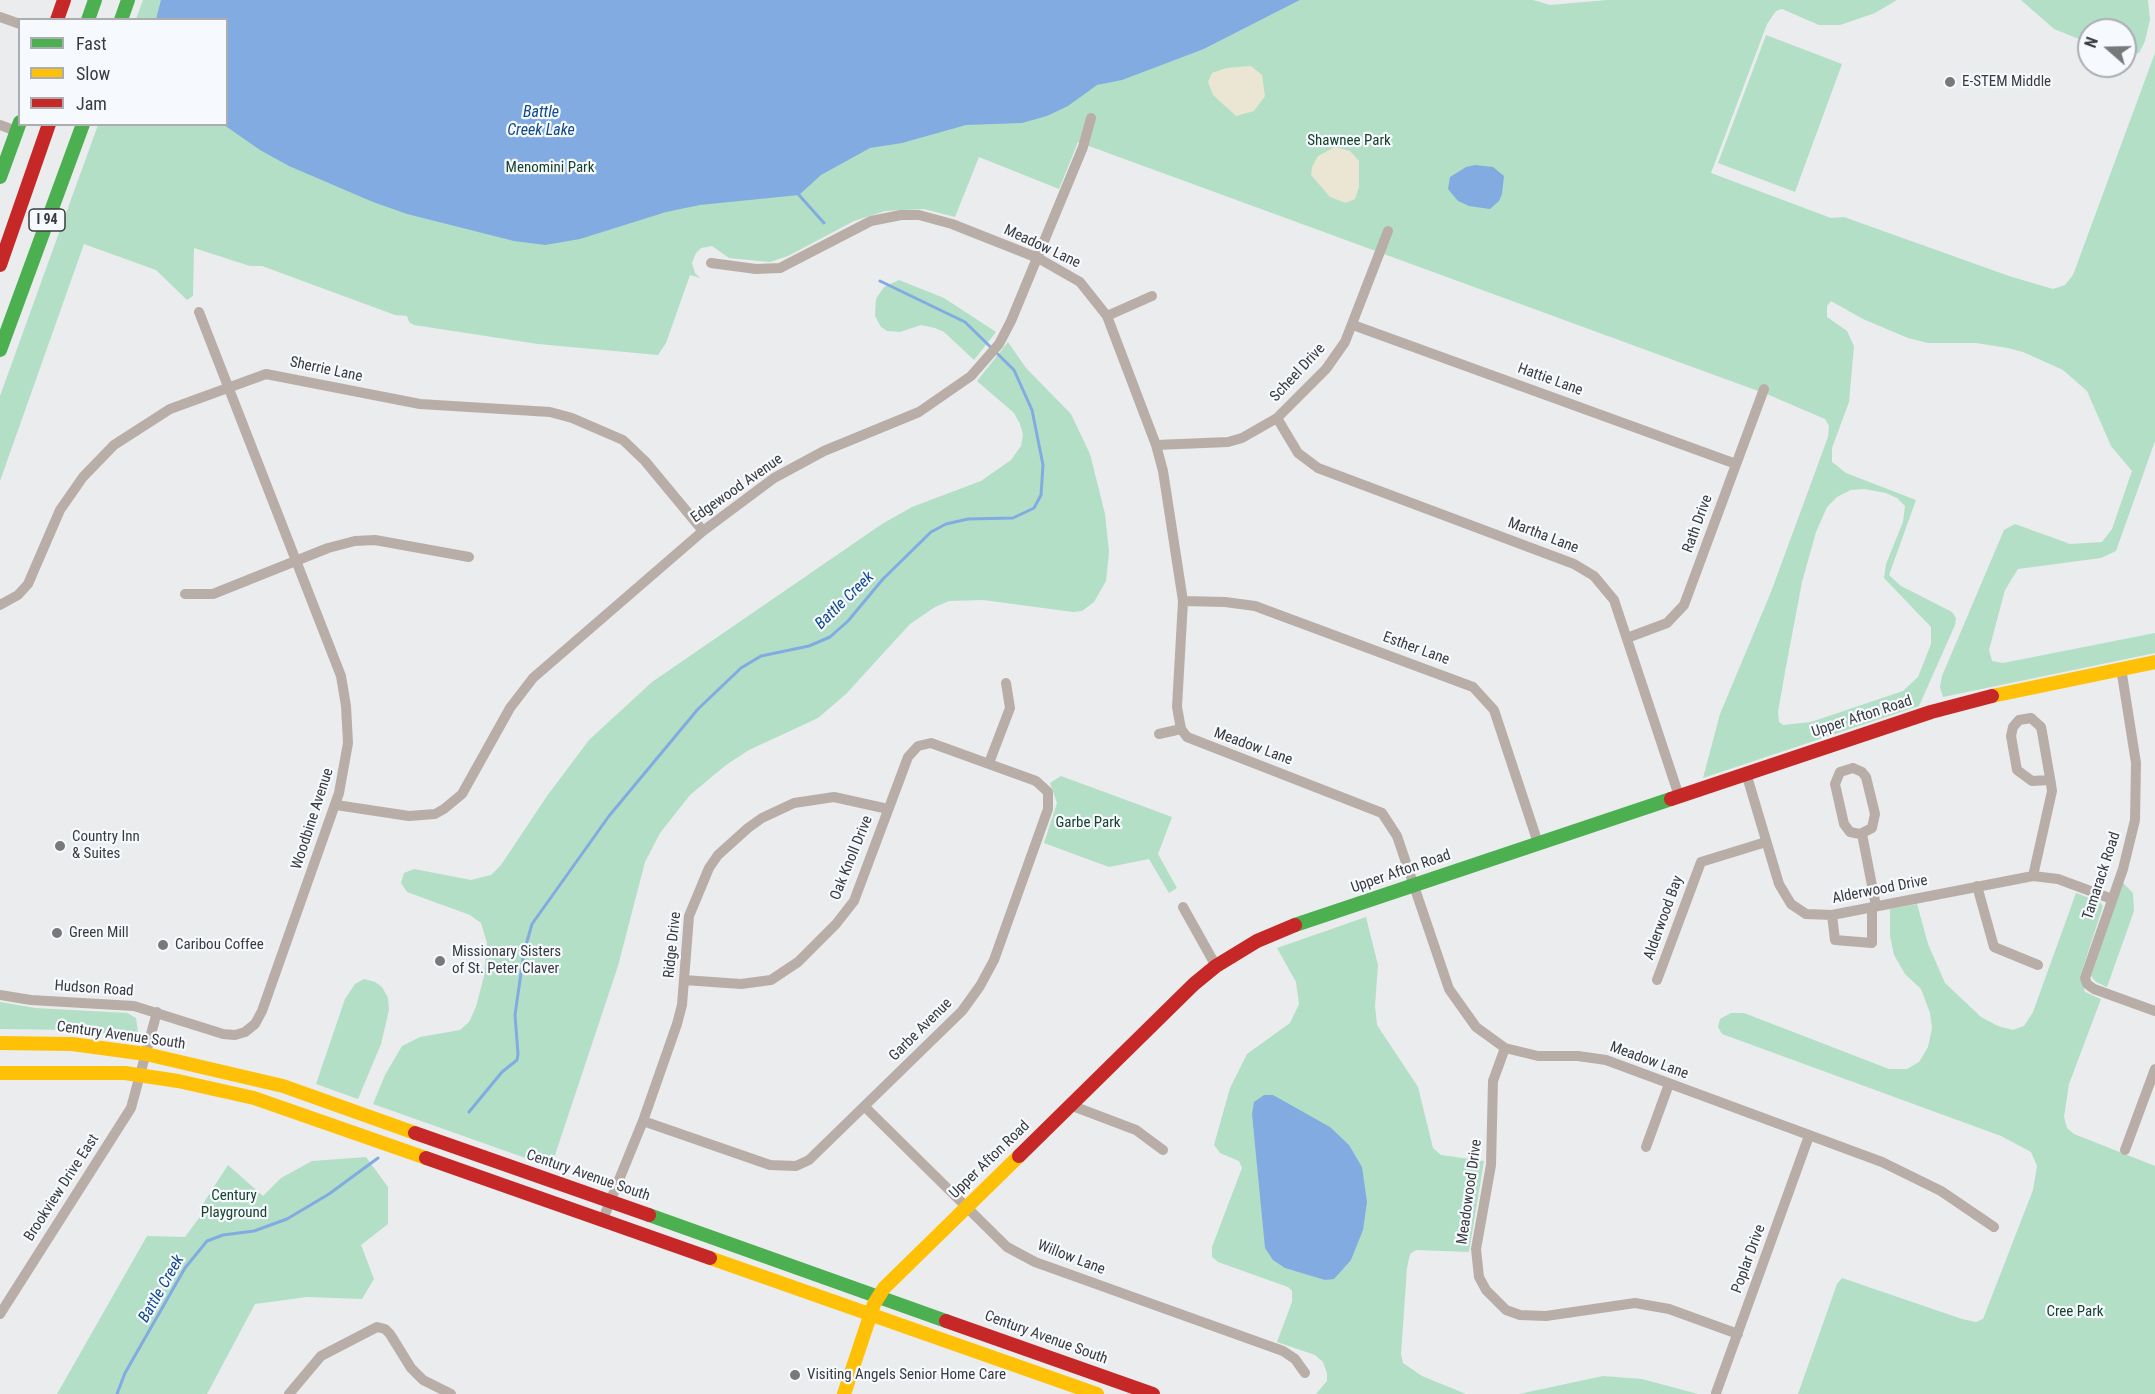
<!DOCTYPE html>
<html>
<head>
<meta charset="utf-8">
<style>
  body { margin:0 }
  #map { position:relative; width:2155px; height:1394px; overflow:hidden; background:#eaecee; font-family:"Roboto Condensed",sans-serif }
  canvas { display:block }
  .legend { position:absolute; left:18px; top:18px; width:210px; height:108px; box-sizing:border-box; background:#f6f9fe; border:2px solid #abadb1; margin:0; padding:8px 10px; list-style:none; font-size:18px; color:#3a3b3d }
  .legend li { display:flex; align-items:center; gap:12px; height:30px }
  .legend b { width:30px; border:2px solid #abadb1 }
  .north { position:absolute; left:2077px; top:18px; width:60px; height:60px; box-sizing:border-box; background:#f6f9fe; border:2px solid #abadb1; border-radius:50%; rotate:290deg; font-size:16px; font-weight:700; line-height:24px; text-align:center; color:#3a3b3d }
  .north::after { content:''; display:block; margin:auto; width:21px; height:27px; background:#78797b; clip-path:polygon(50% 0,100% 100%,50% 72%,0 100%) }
</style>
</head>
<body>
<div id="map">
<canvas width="2155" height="1394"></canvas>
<ul class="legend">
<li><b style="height:8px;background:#4caf50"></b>Fast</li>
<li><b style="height:8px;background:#ffc107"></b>Slow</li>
<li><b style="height:8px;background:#c62828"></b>Jam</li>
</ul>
<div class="north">N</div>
</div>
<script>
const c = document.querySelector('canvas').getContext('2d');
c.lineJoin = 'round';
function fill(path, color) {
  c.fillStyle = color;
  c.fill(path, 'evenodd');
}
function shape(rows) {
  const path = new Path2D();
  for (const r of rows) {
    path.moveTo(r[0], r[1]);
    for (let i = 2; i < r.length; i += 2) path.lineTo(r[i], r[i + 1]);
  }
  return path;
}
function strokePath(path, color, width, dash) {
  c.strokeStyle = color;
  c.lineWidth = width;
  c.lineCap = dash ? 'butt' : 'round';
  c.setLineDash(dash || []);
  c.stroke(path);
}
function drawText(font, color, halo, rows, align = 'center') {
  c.font = font + ' "Roboto Condensed",sans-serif';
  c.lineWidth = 4.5;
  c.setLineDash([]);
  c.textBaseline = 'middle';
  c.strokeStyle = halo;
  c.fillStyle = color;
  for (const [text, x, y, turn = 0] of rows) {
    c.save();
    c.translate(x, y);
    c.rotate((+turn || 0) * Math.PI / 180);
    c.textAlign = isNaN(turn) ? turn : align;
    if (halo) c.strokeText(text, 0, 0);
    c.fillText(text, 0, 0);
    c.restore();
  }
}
const green = shape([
  [143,0,846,0,1097,85,1122,79,1204,49,1300,0,1533,0,1550,5,1607,0,1897,0,1875,13,1840,25,1819,25,1782,9,1776,11,1767,24,1711,173,1831,218,1844,217,2009,276,2053,289,2065,285,2073,275,2155,53,2155,441,2116,551,2101,558,2018,569,2005,590,1989,650,1992,661,2003,663,2155,633,2155,653,1943,697,1940,687,1942,676,2004,530,2015,524,2070,544,2102,542,2112,529,2132,471,2111,446,2087,391,2063,370,2023,352,2008,348,1976,343,1928,343,1908,338,1863,319,1831,301,1827,306,1827,317,1847,331,1854,346,1849,402,1832,448,1832,462,1846,473,1916,500,1889,575,1901,586,1952,612,1956,618,1955,625,1919,706,1703,778,1720,714,1771,592,1828,437,1829,426,1825,419,1769,395,1078,142,1059,189,979,157,955,217,924,209,885,211,854,221,788,256,770,262,729,258,712,246,701,248,696,253,692,263,695,273,700,278,690,275,666,343,658,355,538,344,414,325,409,322,407,316,395,315,262,266,250,266,194,248,193,296,187,300,156,270,84,244,0,481,0,396,98,125,226,124,226,20,136,19],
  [1864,489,1886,493,1897,498,1905,506,1903,522,1886,564,1884,578,1931,627,1931,644,1918,677,1903,691,1811,722,1783,725,1779,722,1778,712,1785,672,1802,582,1816,532,1827,507,1837,497,1851,490],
  [2021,0,2148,0,2150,19,2145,41,2139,53,2126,56,2125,30,2089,30,2089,43,2054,29],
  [1766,35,1842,64,1795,192,1718,163],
  [899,280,944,298,996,332,974,360,944,332,935,328,921,325,900,332,887,331,881,327,875,316,876,299,884,287],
  [1008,342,1026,368,1071,414,1090,454,1105,514,1109,552,1106,581,1094,602,1082,611,1073,612,983,600,949,601,935,607,910,624,846,694,818,718,749,750,726,765,690,795,660,833,645,862,618,966,551,1167,373,1104,385,1075,402,1046,420,1037,460,1030,469,1022,476,1007,484,976,487,943,481,923,470,915,407,892,401,883,404,873,414,869,471,880,491,875,501,865,547,796,589,740,652,682,882,524,912,507,981,481,1011,460,1021,446,1023,435,1020,424,1014,413,977,381],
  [1061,776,1172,817,1158,854,1177,888,1169,893,1149,859,1109,867,1044,843,1057,803,1050,783],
  [2123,883,2133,893,2134,911,2107,987,2096,982,2091,976],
  [2076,893,2100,902,2103,906,2080,977,2085,992,2101,999,2069,1084,2064,1117,2067,1128,2074,1134,2155,1166,2155,1394,1798,1394,1837,1284,1842,1278,1962,1319,1976,1322,1983,1319,2033,1190,2037,1166,2031,1152,2001,1136,1722,1034,1718,1027,1720,1019,1731,1013,1744,1013,1889,1069,1907,1069,1919,1062,1928,1047,1932,1028,1930,1013,1921,989,1905,974,1894,955,1890,936,1890,909,1917,904,1928,944,1945,983,1981,1017,1998,1026,2013,1030,2024,1026,2033,1012],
  [1366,917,1378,965,1375,1006,1377,1025,1418,1087,1433,1148,1441,1155,1484,1161,1469,1252,1416,1250,1410,1254,1407,1268,1401,1354,1403,1363,1422,1376,1466,1394,1316,1394,1327,1381,1327,1373,1323,1362,1315,1355,1277,1342,1292,1302,1292,1291,1288,1287,1218,1262,1212,1257,1212,1247,1242,1168,1239,1161,1220,1153,1214,1145,1230,1088,1247,1054,1290,1023,1299,1004,1296,982,1277,948],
  [364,979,375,982,382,987,388,998,389,1010,381,1044,358,1099,316,1084,345,999,355,984],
  [0,1002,35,1008,127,1013,136,1018,138,1032,136,1037,73,1030,0,1029],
  [366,1157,388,1187,388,1224,361,1245,374,1279,362,1299,307,1297,255,1304,207,1394,57,1394,147,1236,185,1237,202,1214,199,1210,228,1165,263,1196,281,1178,312,1161],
  [1603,1376,1642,1379,1698,1394,1519,1394]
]);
const sand = shape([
  [1251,66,1262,75,1265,96,1254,111,1236,116,1213,95,1208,82,1212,73,1226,68],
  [1335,147,1350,151,1359,161,1359,187,1355,199,1346,203,1330,197,1311,175,1312,167,1318,156]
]);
const water = shape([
  [161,0,1300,0,1204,49,1122,80,1097,85,1068,106,1047,116,1022,123,966,125,902,143,870,148,821,175,799,195,700,205,666,212,580,239,545,245,514,241,407,214,373,202,289,166,260,150,224,125,226,124,226,20,156,19],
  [1475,165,1493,167,1504,176,1502,194,1499,201,1490,209,1469,206,1458,201,1448,189,1450,177,1466,167],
  [1264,1095,1273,1095,1330,1127,1349,1145,1362,1167,1367,1202,1363,1230,1351,1260,1334,1279,1325,1280,1285,1268,1273,1260,1265,1248,1252,1114,1254,1102]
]);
const stream = shape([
  [799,195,824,223],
  [469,1112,502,1072,517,1060,518,1054,515,1015,524,952,532,924,609,816,698,709,741,668,761,656,809,646,830,637,848,621,883,579,931,532,946,524,968,519,1013,518,1034,508,1041,495,1043,465,1032,410,1014,370,965,322,880,281],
  [117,1394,125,1373,185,1268,207,1241,223,1235,254,1231,287,1219,329,1194,378,1158]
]);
const street = shape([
  [0,17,20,24],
  [0,125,16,131],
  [711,263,756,269,780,268,871,221,901,215,919,215,952,224,1038,258,1080,282,1107,316,1156,445,1163,471,1183,601,1177,707,1181,729,1187,737,1382,813,1397,836,1449,989,1476,1027,1505,1048,1538,1056,1578,1056,1606,1060,1882,1162,1941,1191,1994,1227],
  [1107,316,1152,296],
  [1353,325,1736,464],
  [1277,418,1298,453,1318,468,1574,564,1594,576,1614,600,1679,796],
  [1156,445,1228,442,1242,438,1277,418,1326,369,1345,342,1388,231],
  [185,594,213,594,328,548,355,541,375,540,469,557],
  [1183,601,1225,602,1255,606,1473,687,1494,710,1538,843],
  [0,605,18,595,28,584,60,510,83,477,114,445,170,409,266,374,420,404,550,412,572,418,623,440,645,461,703,531],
  [1627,638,1667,623,1684,605,1764,389],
  [2121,668,2136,763,2135,820,2123,869,2085,978,2087,984,2094,989,2155,1011],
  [1159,734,1181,729],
  [989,763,1010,708,1006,683],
  [1853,768,1862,772,1866,777,1875,814,1872,828,1860,834,1850,832,1844,824,1835,784,1840,772,1853,768],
  [1746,773,1779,884,1791,904,1806,914,1832,915,2033,876,2058,879,2112,899],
  [336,805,409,816,435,814,444,809,462,794,510,708,533,678,703,531,774,478,824,451,919,412,971,376,999,344,1011,321,1083,147,1091,118],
  [1862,834,1876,906],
  [2033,876,2052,791,2051,784,2042,732,2041,727,2031,718,2019,720,2013,727,2011,736,2017,770,2032,781,2050,780],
  [1977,886,1994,947,2038,965],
  [1183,907,1216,966],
  [1832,915,1835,940,1872,943,1872,907],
  [1657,980,1701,862,1766,842],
  [0,995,31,1000,134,1006,223,1034,235,1035,245,1032,255,1024,262,1011,339,793,348,743,346,706,341,676,199,312],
  [1505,1048,1493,1081,1491,1165,1476,1249,1479,1277,1486,1290,1506,1310,1520,1315,1546,1316,1635,1303,1669,1309,1738,1334],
  [1070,1105,1136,1130,1163,1150],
  [865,1107,1007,1247,1035,1262,1283,1351,1295,1359,1305,1373],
  [643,1121,770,1165,796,1166,809,1160,962,1011,980,986,994,960,1048,809,1048,792,1036,781,931,743,918,746,908,757,854,901,836,924,798,962,771,980,741,984,684,980],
  [1646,1147,1669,1084],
  [2125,1150,2155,1069],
  [603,1219,643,1121,677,1024,682,1005,689,916,709,868,718,855,748,828,762,818,794,803,834,797,888,809],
  [0,1314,131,1108,157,1012],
  [1716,1393,1809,1136],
  [289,1394,321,1356,377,1327,385,1329,390,1334,411,1368,423,1380,451,1394]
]);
const fast = shape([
  [88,20,95,0],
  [121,20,128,0],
  [0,177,20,122],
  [0,350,83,124],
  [1295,925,1671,799],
  [649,1215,946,1321]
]);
const slow = shape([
  [1992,696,2155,662],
  [0,1043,72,1044,146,1054,283,1086,415,1133],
  [0,1073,125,1073,178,1081,254,1098,426,1158],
  [710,1258,1097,1394],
  [844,1394,874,1304,884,1288,1019,1156]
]);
const jam = shape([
  [57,20,64,0],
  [0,265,49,124],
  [1671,799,1931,712,1992,696],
  [415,1133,649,1215],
  [1019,1156,1194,984,1216,966,1257,941,1295,925],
  [426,1158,710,1258],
  [946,1321,1153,1394]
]);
const markers = [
  [1950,82,6,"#78797b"],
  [60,846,6,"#78797b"],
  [57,933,6,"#78797b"],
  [163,945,6,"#78797b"],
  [440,961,6,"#78797b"],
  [795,1375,6,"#78797b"]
];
const shields = [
  [47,220,36]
];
const shieldNames = [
  ["I 94",47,220]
];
const poiNames = [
  ["E-STEM Middle",1962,82],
  ["Country Inn",72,837],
  ["& Suites",72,854],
  ["Green Mill",69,933],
  ["Caribou Coffee",175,945],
  ["Missionary Sisters",452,952],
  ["of St. Peter Claver",452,969],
  ["Visiting Angels Senior Home Care",807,1375]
];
const parkNames = [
  ["Shawnee Park",1349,141],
  ["Menomini Park",550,168],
  ["Garbe Park",1088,823],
  ["Century",234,1196],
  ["Playground",234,1213],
  ["Cree Park",2075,1312]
];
const streetNames = [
  ["Meadow Lane",1042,247,25],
  ["Sherrie Lane",326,370,12],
  ["Scheel Drive",1298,373,-47],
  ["Hattie Lane",1550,380,20],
  ["Edgewood Avenue",737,489,-35],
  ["Rath Drive",1698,524,-70],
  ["Martha Lane",1543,536,21],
  ["Esther Lane",1416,649,20],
  ["Upper Afton Road",1862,717,-18],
  ["Meadow Lane",1253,747,20],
  ["Woodbine Avenue",313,819,-72],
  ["Oak Knoll Drive",852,858,-68],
  ["Upper Afton Road",1401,872,-19],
  ["Tamarack Road",2102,876,-72],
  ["Alderwood Drive",1880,890,-11],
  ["Alderwood Bay",1664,918,-70],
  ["Ridge Drive",673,945,-84],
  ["Hudson Road",94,989,4],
  ["Garbe Avenue",921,1030,-45],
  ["Century Avenue South",121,1036,8],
  ["Meadow Lane",1649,1061,20],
  ["Upper Afton Road",990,1160,-44],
  ["Century Avenue South",588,1176,19],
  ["Brookview Drive East",62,1188,-57],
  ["Meadowood Drive",1470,1192,-82],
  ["Willow Lane",1071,1258,21],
  ["Poplar Drive",1749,1259,-70],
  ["Century Avenue South",1046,1338,20]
];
const waterNames = [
  ["Battle",541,113],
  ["Creek Lake",541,131],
  ["Battle Creek",845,601,-44],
  ["Battle Creek",162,1289,-60]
];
fill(green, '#b3dfc6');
fill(sand, '#ebe6d3');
fill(water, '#82ace1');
strokePath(stream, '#82ace1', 3);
strokePath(street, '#b9aea7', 10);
strokePath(fast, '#4caf50', 14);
strokePath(slow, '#ffc107', 14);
strokePath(jam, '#c62828', 14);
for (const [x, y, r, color] of markers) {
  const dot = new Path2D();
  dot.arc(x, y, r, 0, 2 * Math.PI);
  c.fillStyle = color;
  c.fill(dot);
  strokePath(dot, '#f6f9fe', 2);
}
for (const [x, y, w] of shields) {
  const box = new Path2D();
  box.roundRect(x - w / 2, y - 11, w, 22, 4.5);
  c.fillStyle = '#f6f9fe';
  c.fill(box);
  strokePath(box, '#3a3b3d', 1.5);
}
drawText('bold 14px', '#3a3b3d', null, shieldNames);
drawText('15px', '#3a3b3d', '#f6f9fe', poiNames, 'left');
drawText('15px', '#17432b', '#f6f9fe', parkNames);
drawText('15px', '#3a3b3d', '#f6f9fe', streetNames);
drawText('italic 16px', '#0d498d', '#f6f9fe', waterNames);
</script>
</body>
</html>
